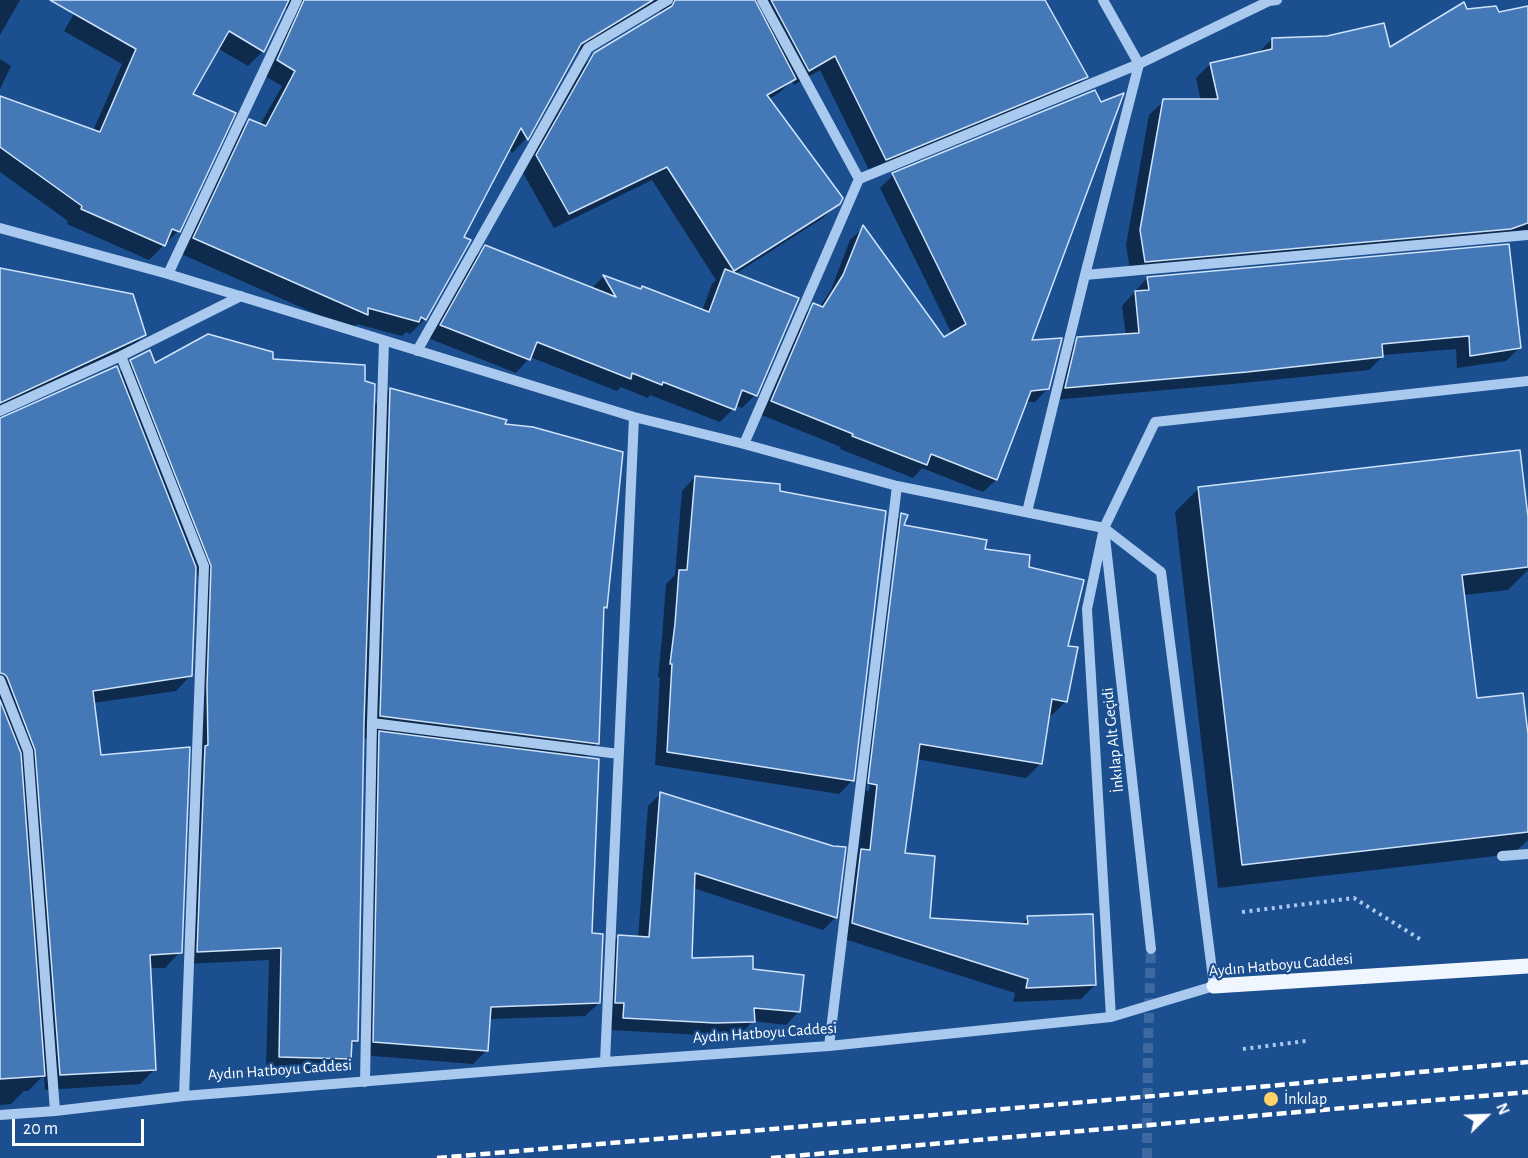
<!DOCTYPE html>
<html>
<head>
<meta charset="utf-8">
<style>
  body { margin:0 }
  #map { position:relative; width:1528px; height:1158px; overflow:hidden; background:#1b4f8f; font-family:"Alegreya Sans",sans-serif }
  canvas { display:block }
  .north { position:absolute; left:1456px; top:1086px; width:60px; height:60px; -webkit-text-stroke:4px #1b4f8f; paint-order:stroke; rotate:67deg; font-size:16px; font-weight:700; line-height:24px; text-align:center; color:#fff }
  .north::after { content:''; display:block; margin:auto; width:21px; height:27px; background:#fff; clip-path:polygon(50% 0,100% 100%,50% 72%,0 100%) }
  .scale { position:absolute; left:12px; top:1119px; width:132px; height:27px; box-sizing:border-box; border:3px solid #fff; border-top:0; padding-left:8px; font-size:18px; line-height:21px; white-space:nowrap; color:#fff; -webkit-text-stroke:4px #1b4f8f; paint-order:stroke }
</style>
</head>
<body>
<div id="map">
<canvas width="1528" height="1158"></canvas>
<div class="north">N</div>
<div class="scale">20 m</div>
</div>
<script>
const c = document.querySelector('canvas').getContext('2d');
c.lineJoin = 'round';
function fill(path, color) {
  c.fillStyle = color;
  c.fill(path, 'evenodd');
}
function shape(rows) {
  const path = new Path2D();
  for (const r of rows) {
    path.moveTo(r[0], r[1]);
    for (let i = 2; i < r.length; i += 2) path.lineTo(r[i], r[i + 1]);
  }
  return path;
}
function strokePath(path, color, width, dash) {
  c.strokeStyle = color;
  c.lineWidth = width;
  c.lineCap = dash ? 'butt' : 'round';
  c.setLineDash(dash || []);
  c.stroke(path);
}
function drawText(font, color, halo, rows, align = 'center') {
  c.font = font + ' "Alegreya Sans",sans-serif';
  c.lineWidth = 4.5;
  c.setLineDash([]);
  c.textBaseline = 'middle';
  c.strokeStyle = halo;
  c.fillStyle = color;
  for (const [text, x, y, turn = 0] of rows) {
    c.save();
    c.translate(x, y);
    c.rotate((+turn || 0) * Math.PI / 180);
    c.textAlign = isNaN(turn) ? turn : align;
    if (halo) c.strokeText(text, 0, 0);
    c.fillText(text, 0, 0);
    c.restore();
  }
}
const shadow = shape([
  [0,0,20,0,0,35],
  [82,0,1043,0,1086,77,1071,92,871,174,820,70,794,85,792,81,779,93,769,99,839,203,823,218,735,274,755,395,742,408,736,406,720,422,650,395,648,398,621,387,617,391,530,357,516,373,428,338,472,260,486,247,591,289,604,276,639,291,702,311,712,284,716,280,652,180,554,228,522,171,579,70,594,55,661,15,660,11,648,8,575,53,526,139,512,153,509,148,462,238,425,319,410,334,406,332,402,336,357,324,352,330,179,253,235,135,250,120,260,125,282,86,263,75,289,11,284,7,263,51,248,66,217,48,191,94,178,231,149,260,67,224,68,221,0,172,0,97,93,131,122,64,64,31],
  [1528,7,1528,230,1131,275,1126,245,1149,115,1164,101,1201,101,1196,78,1210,64,1258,53,1272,39,1389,49,1466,10,1498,14],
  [0,59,11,66,0,89],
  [893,175,1030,342,1048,388,1035,402,1025,402,996,480,983,492,922,468,913,478,840,449,841,447,759,414,801,318,814,305,819,308,831,290,850,240,863,228,944,339,952,334,880,188],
  [1508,246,1519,348,1506,361,1457,368,1456,349,1382,355,1382,357,1369,370,1233,384,1053,400,1065,352,1078,339,1126,336,1122,306,1147,278],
  [0,270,144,335,129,350,0,410],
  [131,361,154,365,271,361,363,382,373,407,390,389,503,426,622,453,602,642,598,743,583,759,591,935,599,1003,585,1016,489,1019,486,1051,473,1064,361,1055,373,740,363,738,357,1040,350,1047,350,1059,337,1072,266,1069,269,960,185,964,199,579,195,568,191,675,176,691,93,703,99,757,180,952,165,968,149,968,155,1069,140,1084,45,1090,44,1075,28,1091,24,1091,11,1104,0,1105,0,419,118,374],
  [695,477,778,493,852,781,839,794,655,765,660,677,658,677,662,638,666,584,675,575,682,491],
  [1199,488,1528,531,1528,570,1508,590,1463,595,1475,700,1528,747,1528,840,1513,854,1218,888,1175,512],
  [902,515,902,526,983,550,1027,569,1066,647,1066,701,1052,715,1048,715,1040,764,1026,778,916,759,904,854,929,920,1021,925,1028,918,1095,985,1081,999,1013,1002,1015,993,838,937,847,864,858,853,864,799,888,529],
  [896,540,900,540,869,791,866,791],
  [661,793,836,917,823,930,693,888,690,959,752,971,798,1012,786,1025,753,1021,741,1034,702,1035,611,1030,606,949,619,936,638,938,648,806]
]);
const building = shape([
  [50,0,289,0,264,52,229,31,193,94,236,113,180,232,172,229,165,246,81,209,82,206,0,147,0,96,100,132,136,49,50,0],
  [304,0,653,0,581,44,528,140,521,128,464,237,471,240,426,320,421,317,419,322,368,308,368,315,193,238,249,119,266,126,295,71,277,60,304,0],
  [675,0,755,0,796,79,767,95,843,198,840,204,734,271,667,167,569,214,536,155,594,53,672,6,675,0],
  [771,0,1045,0,1088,77,886,160,835,56,809,71,771,0],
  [1464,2,1467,9,1496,6,1499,12,1528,6,1528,223,1511,229,1145,262,1140,230,1163,99,1218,99,1210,63,1272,49,1272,38,1327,36,1384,23,1390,47,1464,2],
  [1095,90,1101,102,1124,93,1032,340,1062,338,1049,389,1031,391,997,480,931,454,927,465,852,436,853,434,771,401,813,303,823,307,843,275,863,225,944,337,966,324,892,173,1095,90],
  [1509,244,1521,348,1470,356,1469,336,1382,344,1383,357,1247,372,1065,388,1077,337,1139,333,1135,291,1149,290,1147,277,1509,244],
  [485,245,616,297,603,275,641,289,642,286,709,312,725,269,799,298,757,396,742,390,735,410,663,382,662,385,632,373,631,379,537,342,530,360,440,325,485,245],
  [0,268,133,294,146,335,0,403,0,268],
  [208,334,273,352,273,359,365,365,365,381,375,384,364,723,358,1041,352,1041,351,1059,279,1057,281,948,197,952,205,746,208,745,207,686,211,566,130,360,150,350,155,363,208,334],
  [117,366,196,567,192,676,93,691,101,755,190,747,182,953,150,955,156,1070,60,1075,35,750,7,677,4,674,0,673,0,418,117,366],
  [390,388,507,420,505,424,533,427,623,452,607,608,604,607,599,744,380,716,390,388],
  [1520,450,1528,517,1528,567,1462,575,1477,698,1523,693,1528,734,1528,832,1242,865,1198,487,1520,450],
  [695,476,780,484,780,491,886,511,854,781,667,752,672,664,670,664,675,624,679,570,687,570,695,476],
  [901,513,908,515,904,525,987,540,985,549,1030,555,1029,567,1084,580,1068,646,1078,647,1067,702,1052,699,1042,764,920,744,905,853,935,856,930,918,1028,924,1027,916,1093,914,1096,985,1026,988,1028,979,852,923,861,849,870,850,877,785,868,783,901,513],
  [0,700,21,753,45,1076,0,1079,0,700],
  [379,731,599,759,592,933,603,934,600,1003,491,1007,488,1051,373,1042,379,731],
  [660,792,833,846,846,847,837,918,695,873,692,958,753,956,753,969,804,975,800,1012,754,1008,755,1022,715,1023,623,1018,624,1003,615,1003,618,935,649,937,660,792]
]);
const minorTunnel = shape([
  [1147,1158,1148,1048,1151,949]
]);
const path = shape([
  [1242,912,1354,898,1423,941],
  [1243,1049,1306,1041]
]);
const minor = shape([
  [859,179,1139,64,1269,1,1277,0],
  [0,228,168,274,634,417,744,444],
  [168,274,297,0],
  [1085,275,1528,235],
  [417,351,588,48,668,0],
  [121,356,204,566,184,1096],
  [0,411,121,356,241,296],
  [1027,512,1085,275,1139,64,1103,0],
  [1105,537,1151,949],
  [0,680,28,751,55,1111],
  [372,723,619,754],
  [1502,856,1528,854],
  [1111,1017,1087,609,1104,528,1155,422,1528,381],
  [829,1046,897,486],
  [605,1062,634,417],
  [365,1082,372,723,384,341],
  [0,1115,55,1111,184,1096,605,1062,829,1046,1111,1017,1214,986,1161,572,1104,528,897,486,744,444,859,179,762,0]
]);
const major = shape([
  [1214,986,1528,966]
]);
const rail = shape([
  [437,1158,1269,1086,1528,1062],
  [771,1158,1528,1092]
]);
const markers = [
  [1271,1099,8,"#ffd166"]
];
const streetNames = [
  ["İnkılap Alt Geçidi",1113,740,-96],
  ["Aydın Hatboyu Caddesi",1281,965,-5],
  ["Aydın Hatboyu Caddesi",765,1033,-4],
  ["Aydın Hatboyu Caddesi",280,1070,-4]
];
const poiNames = [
  ["İnkılap",1284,1099]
];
fill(shadow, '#0007');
fill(building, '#4478b7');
strokePath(building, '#cfe3fa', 1.5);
strokePath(minorTunnel, '#3d69a0', 10, [10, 5]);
strokePath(path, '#a9c9ee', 4, [3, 4.5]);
strokePath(minor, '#a9c9ee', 10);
strokePath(major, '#f0f6ff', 15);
strokePath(rail, '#fff', 4.5, [10, 4.5]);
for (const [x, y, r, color] of markers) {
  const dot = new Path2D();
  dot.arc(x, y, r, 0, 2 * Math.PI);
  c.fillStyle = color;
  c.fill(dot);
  strokePath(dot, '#1b4f8f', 2);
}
drawText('16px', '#fff', '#1b4f8f', streetNames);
drawText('16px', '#fff', '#1b4f8f', poiNames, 'left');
</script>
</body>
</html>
